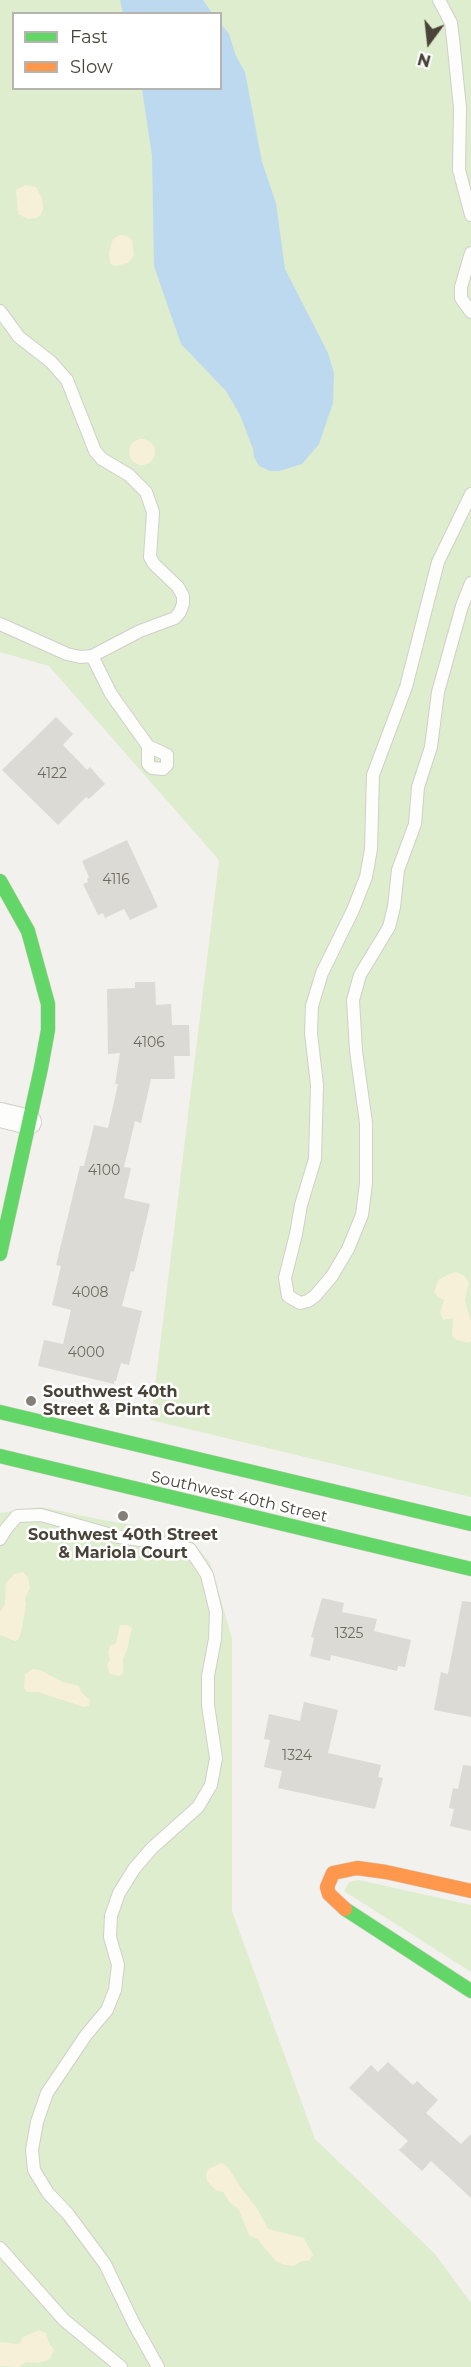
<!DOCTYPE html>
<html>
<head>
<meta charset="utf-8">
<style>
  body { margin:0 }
  #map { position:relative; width:471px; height:2367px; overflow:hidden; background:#f2f1ed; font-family:Montserrat,sans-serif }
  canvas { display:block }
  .legend { position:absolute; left:12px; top:12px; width:210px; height:78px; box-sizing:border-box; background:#fff; border:2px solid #b6b4af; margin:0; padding:8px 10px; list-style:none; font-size:18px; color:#494338 }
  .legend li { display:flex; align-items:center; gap:12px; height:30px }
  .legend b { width:30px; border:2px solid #b6b4af }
  .north { position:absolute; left:399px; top:12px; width:60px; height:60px; -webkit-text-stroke:4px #fff; paint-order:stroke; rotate:195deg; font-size:16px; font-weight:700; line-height:24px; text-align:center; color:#494338 }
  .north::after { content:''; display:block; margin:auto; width:21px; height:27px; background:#494338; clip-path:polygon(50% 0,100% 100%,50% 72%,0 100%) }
</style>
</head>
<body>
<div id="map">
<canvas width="471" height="2367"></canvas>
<ul class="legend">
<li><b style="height:8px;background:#63d668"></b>Fast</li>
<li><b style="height:8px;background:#ff974d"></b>Slow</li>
</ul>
<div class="north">N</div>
</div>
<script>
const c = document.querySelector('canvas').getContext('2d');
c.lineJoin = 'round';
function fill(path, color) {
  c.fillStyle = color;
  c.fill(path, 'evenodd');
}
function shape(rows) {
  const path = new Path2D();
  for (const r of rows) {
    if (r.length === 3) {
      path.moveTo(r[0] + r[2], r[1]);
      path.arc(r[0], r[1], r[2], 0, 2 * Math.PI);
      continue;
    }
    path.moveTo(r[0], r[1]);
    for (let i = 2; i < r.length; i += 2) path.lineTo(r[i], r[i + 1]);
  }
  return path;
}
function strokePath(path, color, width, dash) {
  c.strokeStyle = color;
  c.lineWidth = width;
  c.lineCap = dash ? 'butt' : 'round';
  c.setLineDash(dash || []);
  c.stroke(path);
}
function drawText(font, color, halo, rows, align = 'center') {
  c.font = font + ' Montserrat,sans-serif';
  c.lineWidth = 5;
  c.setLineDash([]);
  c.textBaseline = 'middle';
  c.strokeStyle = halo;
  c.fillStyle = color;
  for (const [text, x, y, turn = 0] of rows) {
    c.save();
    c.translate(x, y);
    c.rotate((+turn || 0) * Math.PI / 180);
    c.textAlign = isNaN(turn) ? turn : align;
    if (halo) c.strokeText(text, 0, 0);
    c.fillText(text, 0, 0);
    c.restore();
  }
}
const green = shape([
  [0,0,471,0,471,1497,151,1420,219,860,49,666,0,652],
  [14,14,220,14,220,88,14,88],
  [41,1507,103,1520,164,1530,193,1542,210,1563,232,1638,232,1911,315,2139,435,2254,471,2303,471,2367,0,2367,0,1513],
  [359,1880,471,1905,471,1972,344,1891,349,1882]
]);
const sand = shape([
  [25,185,36,187,42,198,43,209,40,216,37,218,28,219,18,214,16,190],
  [119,235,127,236,132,240,134,255,128,263,115,266,110,264,109,252,113,239],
  [142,452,13],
  [456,1272,465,1276,469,1283,465,1300,471,1321,471,1341,468,1343,457,1340,452,1336,453,1318,443,1320,440,1312,444,1300,438,1297,434,1292,438,1280,449,1274],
  [23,1572,28,1577,30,1588,25,1599,26,1604,21,1633,18,1640,15,1641,0,1635,0,1612,5,1604,6,1583,14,1574],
  [120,1625,128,1625,132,1628,127,1650,123,1659,123,1673,120,1676,110,1674,107,1665,110,1660,108,1653,110,1646,116,1643],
  [33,1669,40,1670,63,1682,79,1686,81,1692,90,1700,89,1706,84,1707,38,1692,27,1692,24,1688,25,1674],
  [222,2163,228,2167,241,2188,257,2208,268,2229,304,2238,313,2255,309,2261,302,2261,294,2266,284,2265,276,2261,257,2239,249,2235,238,2208,231,2204,223,2192,217,2191,207,2181,206,2176,208,2169],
  [39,2330,46,2333,49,2343,54,2350,50,2359,39,2363,26,2362,19,2367,0,2366,0,2342,19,2344,23,2337]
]);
const water = shape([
  [120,0,203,0,212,13,123,13],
  [221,24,229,34,236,56,245,72,262,162,276,203,285,269,328,353,334,373,333,403,319,444,302,464,279,471,270,471,259,466,254,457,253,449,240,415,226,391,181,344,154,266,152,156,142,89,220,88]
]);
const building = shape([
  [56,717,73,734,63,745,87,770,90,767,105,784,89,799,86,797,58,825,2,770],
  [127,840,158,907,130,920,124,909,105,918,103,913,98,915,83,884,88,882,87,879,89,877,82,861],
  [135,982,155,982,156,1005,171,1004,172,1025,189,1025,190,1056,174,1056,175,1079,151,1079,141,1123,135,1121,124,1167,131,1168,124,1198,150,1204,134,1272,131,1271,122,1306,142,1311,129,1365,121,1363,116,1381,114,1381,114,1384,38,1366,44,1340,63,1344,71,1310,52,1305,61,1266,56,1265,80,1166,84,1166,94,1125,108,1128,118,1084,115,1084,120,1053,108,1054,107,989,135,988],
  [322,1598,344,1603,342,1612,377,1619,374,1631,411,1640,405,1667,398,1666,397,1671,331,1655,330,1661,310,1656,314,1638,311,1637],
  [462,1601,471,1602,471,1717,434,1710,441,1672,448,1674],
  [304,1702,338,1710,328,1753,381,1765,378,1777,383,1778,375,1809,278,1788,282,1771,264,1767,270,1740,264,1739,269,1714,300,1721],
  [463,1765,471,1766,471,1831,450,1826,454,1809,449,1808,453,1788,458,1789],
  [388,2062,413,2085,417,2081,438,2100,426,2113,461,2144,471,2134,471,2198,431,2161,422,2171,399,2150,408,2141,349,2088,371,2065,378,2072]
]);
const lane = shape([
  [439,0,451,23,453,39,460,108,459,170,471,215],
  [471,253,461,287,461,298,471,312],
  [0,311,19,337,51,362,67,380,95,451,102,459,129,475,146,492,153,512,150,557,154,564,178,587,183,596,183,604,180,612,175,618,140,631,92,656,80,657,67,654,0,624],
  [471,494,438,562,406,687,373,775,371,849,366,877,353,910,322,973,312,1006,311,1033,317,1085,315,1159,301,1205,296,1234,285,1278,288,1296,300,1303,308,1301,315,1296,332,1276,348,1249,362,1215,366,1183,366,1123,356,1051,353,1000,360,975,389,927,394,907,398,870,415,824,418,787,431,747,438,692,462,606,471,583],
  [92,656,111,694,148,746,148,764,152,768,163,769,167,765,167,755,148,746],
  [0,1539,6,1529,17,1516,41,1515,119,1537,162,1543,190,1549,207,1575,216,1612,215,1639,208,1676,208,1705,216,1758,211,1785,198,1807,152,1848,134,1869,119,1893,111,1916,110,1937,118,1965,115,1990,107,2010,86,2035,47,2093,37,2122,32,2150,34,2170,48,2193,68,2214,105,2264,134,2324,158,2367],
  [0,2248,64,2320,121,2367]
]);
const street = shape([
  [0,1115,29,1122]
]);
const fast = shape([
  [0,881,28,931,48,1004,48,1030,41,1068,0,1254],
  [0,1412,471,1524],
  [0,1456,471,1569],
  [345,1909,471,1991]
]);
const slow = shape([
  [345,1909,329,1894,327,1887,333,1873,357,1868,386,1872,471,1891]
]);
const markers = [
  [31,1401,6,"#848077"],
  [123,1516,6,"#848077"]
];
const numberNames = [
  ["4122",52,774],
  ["4116",116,880],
  ["4106",149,1043],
  ["4100",104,1171],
  ["4008",90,1293],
  ["4000",86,1353],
  ["1325",349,1634],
  ["1324",297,1756]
];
const poiNames = [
  ["Southwest 40th",43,1392],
  ["Street & Pinta Court",43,1410],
  ["Southwest 40th Street",123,1535,"center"],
  ["& Mariola Court",123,1553,"center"]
];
const streetNames = [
  ["Southwest 40th Street",239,1497,13]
];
fill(green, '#deedcd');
fill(sand, '#f6f0d8');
fill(water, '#bdd9f0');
fill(building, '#dcdad5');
strokePath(lane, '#d0cfca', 14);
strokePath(street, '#d0cfca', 26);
strokePath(fast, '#d2cec4', 15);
strokePath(slow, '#d2cec4', 15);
strokePath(lane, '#fdfdfc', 12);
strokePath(street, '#fdfdfc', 24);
strokePath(fast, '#63d668', 14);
strokePath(slow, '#ff974d', 14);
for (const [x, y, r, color] of markers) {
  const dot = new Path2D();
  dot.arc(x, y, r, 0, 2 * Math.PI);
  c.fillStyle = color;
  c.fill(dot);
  strokePath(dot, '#fff', 2);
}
drawText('14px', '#6e6a60', null, numberNames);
drawText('bold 16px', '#494338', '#fff', poiNames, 'left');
drawText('16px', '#494338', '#fff', streetNames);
</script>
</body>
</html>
